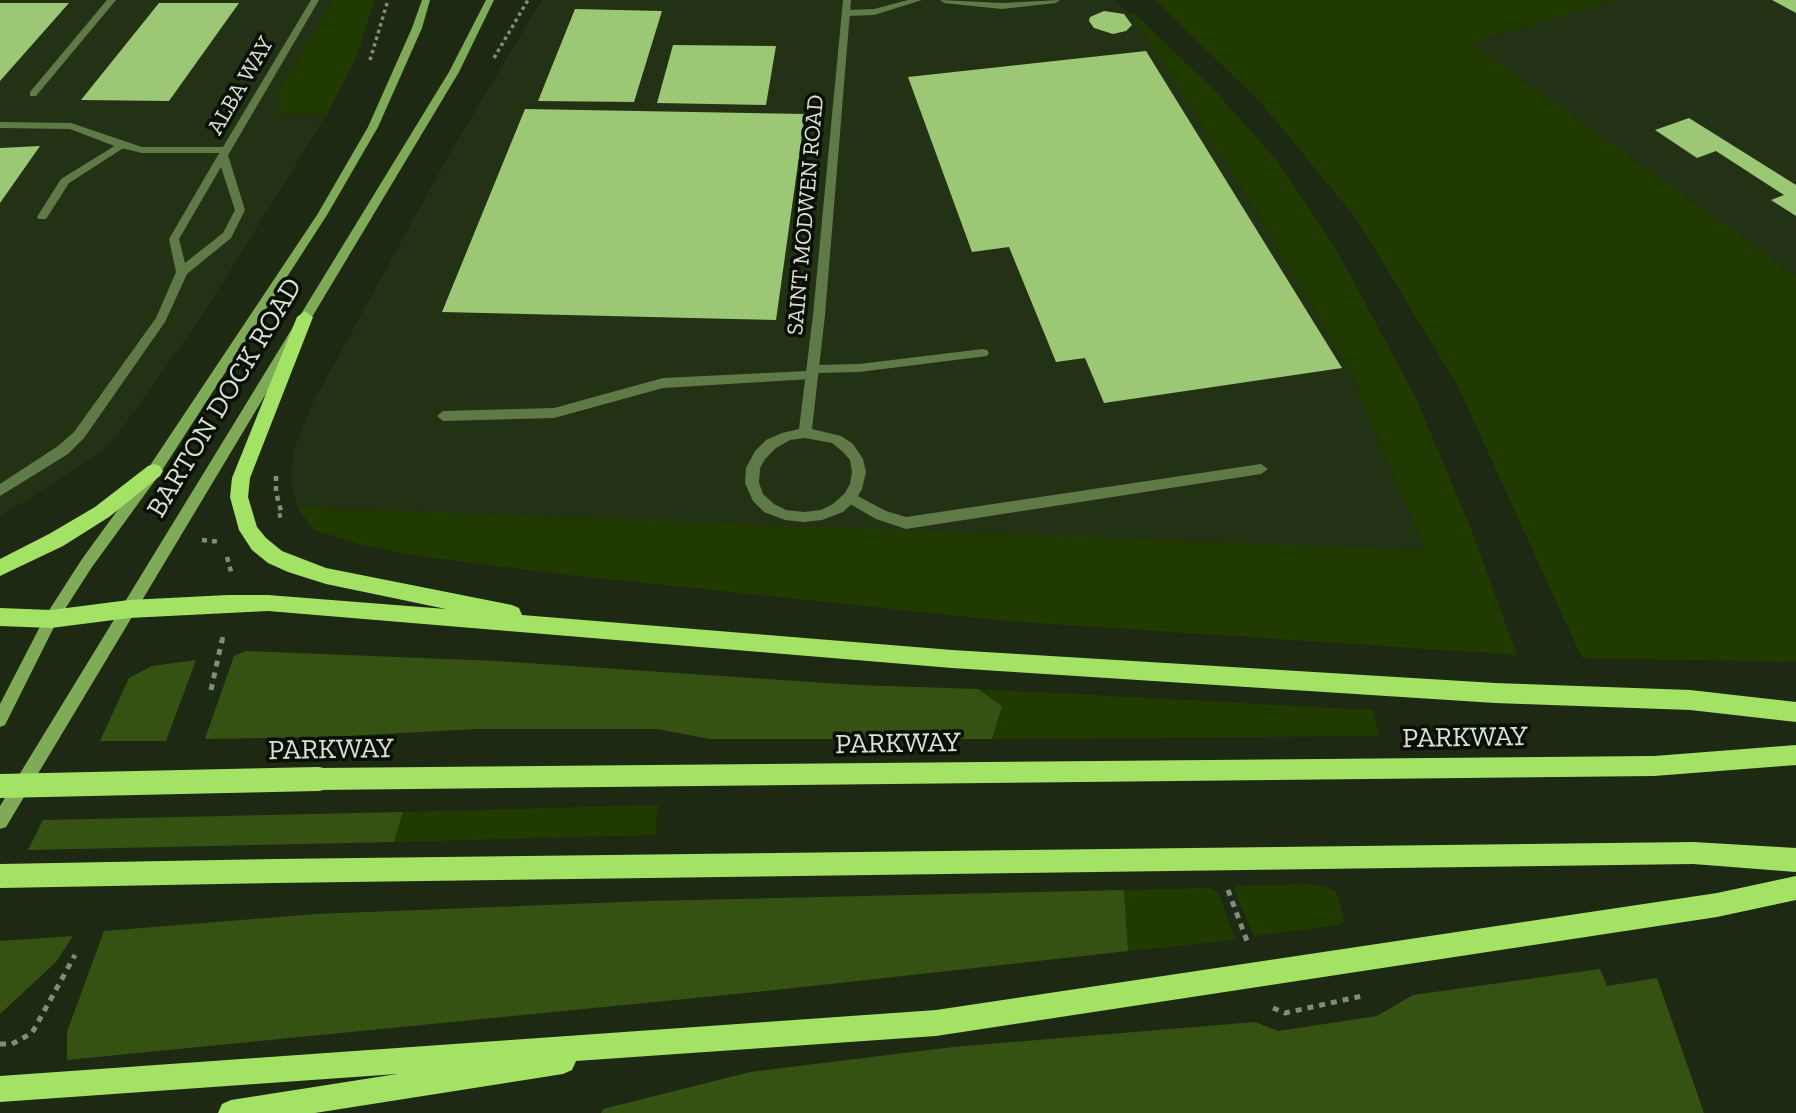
<!DOCTYPE html>
<html>
<head>
<meta charset="utf-8">
<style>
  body { margin:0 }
  canvas { display:block; background:#1d2912 }
</style>
</head>
<body>
<canvas width="1796" height="1113"></canvas>
<script>
const c = document.querySelector('canvas').getContext('2d');
c.lineJoin = 'round';
function fill(path, color) {
  c.fillStyle = color;
  c.fill(path, 'evenodd');
}
function shape(rows) {
  const path = new Path2D();
  for (const r of rows) {
    path.moveTo(r[0], r[1]);
    for (let i = 2; i < r.length; i += 2) path.lineTo(r[i], r[i + 1]);
  }
  return path;
}
function strokePath(path, color, width, dash) {
  c.strokeStyle = color;
  c.lineWidth = width;
  c.lineCap = dash ? 'butt' : 'round';
  c.setLineDash(dash || []);
  c.stroke(path);
}
function drawText(font, color, halo, rows, align = 'center') {
  c.font = font + ' "Zilla Slab",serif';
  c.lineWidth = 7;
  c.setLineDash([]);
  c.textBaseline = 'middle';
  c.strokeStyle = halo;
  c.fillStyle = color;
  for (const [text, x, y, turn = 0] of rows) {
    c.save();
    c.translate(x, y);
    c.rotate((+turn || 0) * Math.PI / 180);
    c.textAlign = isNaN(turn) ? turn : align;
    if (halo) c.strokeText(text, 0, 0);
    c.fillText(text, 0, 0);
    c.restore();
  }
}
const built = shape([
  [0,0,333,0,278,93,280,115,327,114,202,316,120,431,102,451,0,517],
  [542,0,1114,0,1132,15,1256,212,1349,370,1425,551,297,507,291,481,294,448,313,403,442,167],
  [1615,0,1796,0,1796,276,1470,42]
]);
const green = shape([
  [333,0,375,0,356,58,327,114,280,115,278,93],
  [1155,0,1615,0,1471,43,1796,276,1796,662,1582,658,1458,386,1355,217,1261,103],
  [1135,14,1214,90,1278,162,1336,249,1416,398,1473,534,1517,655,1007,621,569,575,416,556,359,544,314,530,297,507,1425,550,1349,370,1256,212,1132,15],
  [978,689,1373,710,1379,736,992,739,1002,706],
  [658,805,655,835,394,842,403,812],
  [1313,884,1331,889,1337,893,1345,921,1339,925,1254,936,1234,890,1237,886],
  [1209,888,1218,892,1236,940,1128,951,1124,890]
]);
const forest = shape([
  [246,651,497,661,857,685,978,689,1002,706,992,739,709,739,658,729,477,729,327,737,205,739,234,656],
  [196,660,166,741,100,741,129,678,152,666],
  [403,812,394,842,28,850,43,820],
  [1124,890,1128,951,776,990,67,1060,67,1032,104,931,316,914,649,901],
  [73,936,56,962,0,1014,0,941],
  [1600,969,1607,986,1657,978,1704,1113,601,1113,603,1109,750,1072,953,1047,1255,1022,1278,1031,1377,1016,1413,995]
]);
const building = shape([
  [1772,0,1796,0,1796,13],
  [0,3,69,3,0,81],
  [159,3,239,3,169,101,81,100],
  [575,9,662,11,634,102,538,101],
  [1104,11,1124,14,1132,25,1126,31,1113,34,1094,28,1089,21,1090,17],
  [673,45,776,46,766,105,657,103],
  [1146,51,1342,368,1104,403,1085,358,1056,362,1009,247,972,252,908,77],
  [525,109,805,114,776,320,442,312],
  [1689,118,1796,185,1796,216,1771,200,1784,195,1716,151,1697,158,1655,130],
  [40,146,0,203,0,148]
]);
const pathFar2 = shape([
  [494,58,528,0],
  [370,60,388,0]
]);
const pathFar1 = shape([
  [276,476,276,492,282,515,278,516],
  [202,540,221,542],
  [227,557,232,575],
  [222,642,223,636]
]);
const path = shape([
  [211,690,222,640],
  [1228,890,1247,941],
  [1273,1008,1285,1013,1362,996],
  [0,1044,12,1044,32,1033,75,955]
]);
const service = shape([
  [107,0,116,0,36,96,30,96,30,92,107,0],
  [908,0,922,0,874,15,846,16,842,13,846,10,874,9,908,0],
  [940,0,1002,3,1060,0,1056,3,1002,9,944,3,940,0],
  [121,142,126,145,125,147,69,183,46,219,38,219,37,217,61,179,121,142],
  [223,152,228,155,245,210,231,238,187,274,165,322,84,438,68,454,0,496,0,484,58,446,74,432,156,318,176,272,169,239,218,155,223,152],
  [221,167,235,210,223,233,185,263,179,239,221,167],
  [983,349,987,350,989,353,987,356,859,372,816,373,815,378,811,379,663,388,554,418,443,421,437,416,443,411,554,408,663,378,807,371,808,366,812,365,859,364,983,349],
  [1261,464,1268,469,1261,474,906,529,876,519,845,501,843,497,850,492,886,511,906,517,1261,464]
]);
const minor = shape([
  [311,0,319,0,227,157,219,157,219,153,142,153,117,147,70,129,0,128,0,122,71,123,142,147,223,147,311,0],
  [843,0,851,0,825,315,812,429,841,436,853,444,863,459,866,472,862,489,855,501,843,512,822,520,804,522,785,520,764,512,753,501,745,483,746,468,755,451,766,440,782,433,799,429,813,315,843,0],
  [805,438,832,443,843,452,850,460,852,472,850,484,845,493,833,504,821,510,804,512,786,510,774,504,763,494,759,483,760,468,765,459,776,448,790,440,805,438]
]);
const secondary = shape([
  [422,0,430,0,422,28,378,127,327,215,159,475,92,567,56,623,5,725,0,727,0,704,46,615,82,559,149,467,317,215,368,127,412,28,422,0],
  [486,0,494,0,459,72,6,827,0,829,0,806,449,72,486,0]
]);
const trunk = shape([
  [305,311,313,317,250,478,248,497,257,527,266,538,282,551,326,568,512,605,519,608,522,615,952,650,1495,683,1690,690,1796,702,1796,722,1690,710,1495,703,952,668,268,611,129,618,51,628,0,626,0,608,51,610,129,600,228,595,268,595,446,609,326,584,288,572,268,563,252,550,239,530,230,497,232,478,297,317,305,311],
  [154,464,160,466,163,471,160,476,109,517,63,546,0,576,0,559,49,534,95,507,148,466,154,464],
  [1796,745,1796,765,1654,776,318,790,310,786,307,779,310,772,318,768,1654,756,1796,745],
  [1693,842,1796,848,1796,872,1693,864,275,883,267,879,263,871,267,863,275,859,1693,842],
  [1796,876,1796,900,1717,917,936,1036,576,1061,572,1070,563,1074,315,1113,218,1113,222,1104,231,1100,397,1074,0,1102,0,1076,936,1010,1717,893,1796,876]
]);
const trunkBridge = shape([
  [0,786,318,779],
  [0,876,275,871]
]);
const farStreetnames = [
  ["ALBA WAY",241,86,-60],
  ["SAINT MODWEN ROAD",806,215,-85]
];
const streetNames = [
  ["BARTON DOCK ROAD",225,398,-59],
  ["PARKWAY",1465,738,-1],
  ["PARKWAY",898,744,-1],
  ["PARKWAY",331,750,-1]
];
fill(built, '#233215');
fill(green, '#213a00');
fill(forest, '#355212');
fill(building, '#9cc875');
strokePath(pathFar2, '#828c7a', 3.5, [3.5, 3.5]);
strokePath(pathFar1, '#828c7a', 4.5, [5, 5]);
strokePath(path, '#828c7a', 5, [6, 6]);
fill(service, '#5f7a47');
fill(minor, '#5f7a47');
fill(secondary, '#7fab56');
fill(trunk, '#a4e266');
strokePath(trunkBridge, '#a4e266', 24);
drawText('23px', '#d9e1d3', '#0a1006', farStreetnames);
drawText('28px', '#d9e1d3', '#0a1006', streetNames);
</script>
</body>
</html>
